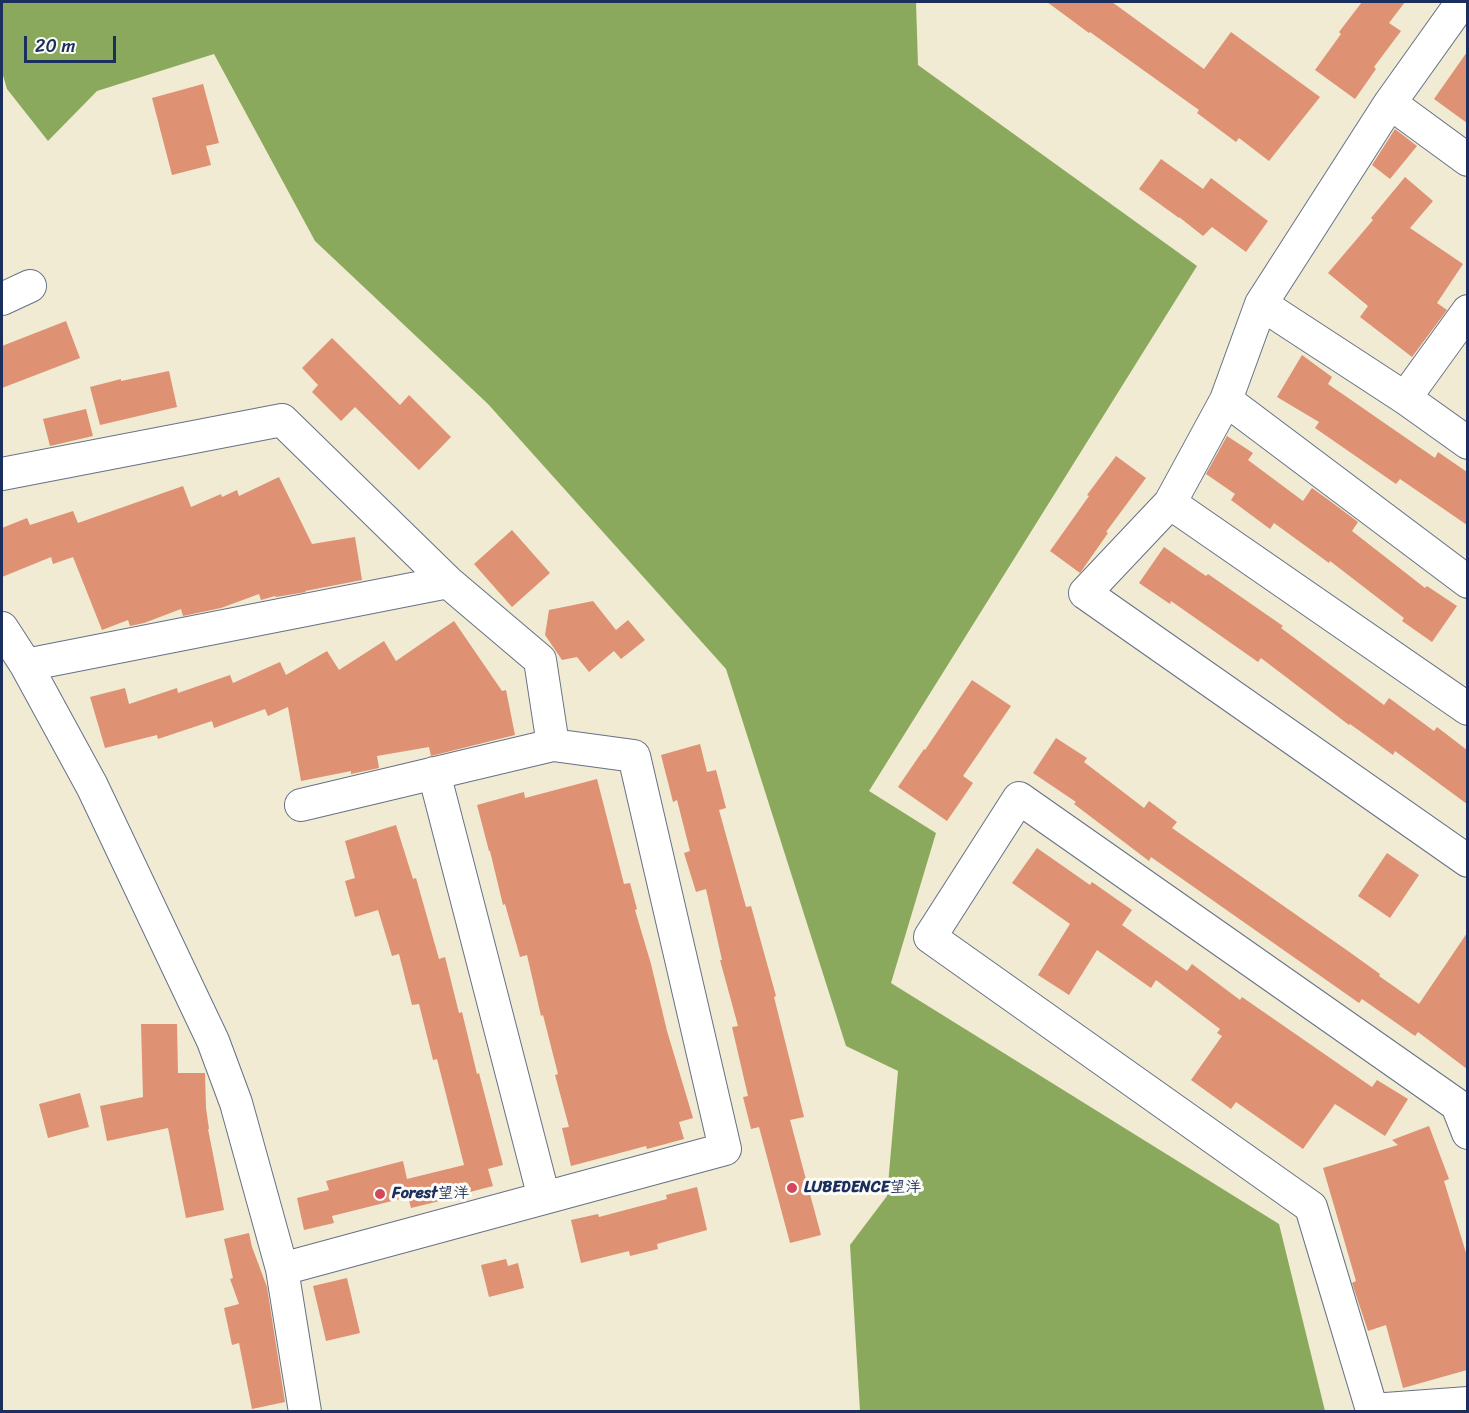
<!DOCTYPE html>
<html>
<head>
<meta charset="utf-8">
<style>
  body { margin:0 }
  #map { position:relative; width:1469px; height:1413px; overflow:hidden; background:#f0ebd2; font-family:Sriracha,sans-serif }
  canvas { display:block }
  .frame { position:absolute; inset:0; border:3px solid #1b2f5e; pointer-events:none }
  .scale { position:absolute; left:24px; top:36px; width:92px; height:27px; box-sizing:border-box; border:3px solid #1b2f5e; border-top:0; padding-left:8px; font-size:18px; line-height:21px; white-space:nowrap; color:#1b2f5e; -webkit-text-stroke:4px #fdfcf7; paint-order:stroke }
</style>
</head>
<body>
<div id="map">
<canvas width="1469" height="1413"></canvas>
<div class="frame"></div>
<div class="scale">20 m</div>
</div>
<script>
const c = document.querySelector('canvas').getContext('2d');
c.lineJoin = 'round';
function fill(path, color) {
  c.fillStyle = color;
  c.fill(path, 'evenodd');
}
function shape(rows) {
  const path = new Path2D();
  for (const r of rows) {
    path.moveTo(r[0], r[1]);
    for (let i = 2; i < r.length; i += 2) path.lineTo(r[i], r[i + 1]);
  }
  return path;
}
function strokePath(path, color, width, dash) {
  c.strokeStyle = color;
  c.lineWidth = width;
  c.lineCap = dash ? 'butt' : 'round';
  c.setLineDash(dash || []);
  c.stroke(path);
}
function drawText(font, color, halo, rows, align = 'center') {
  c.font = font + ' Sriracha,"Klee One",sans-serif';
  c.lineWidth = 6;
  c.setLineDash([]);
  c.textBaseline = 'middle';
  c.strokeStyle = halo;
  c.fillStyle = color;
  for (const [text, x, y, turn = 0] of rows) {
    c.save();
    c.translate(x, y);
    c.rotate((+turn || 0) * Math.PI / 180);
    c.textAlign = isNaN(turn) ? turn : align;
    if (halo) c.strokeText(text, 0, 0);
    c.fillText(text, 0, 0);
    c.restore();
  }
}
const forest = shape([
  [2,2,916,2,918,65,1197,266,869,791,936,833,891,983,1279,1224,1325,1411,860,1411,850,1245,887,1196,898,1071,846,1046,726,669,488,404,315,241,214,54,97,91,48,141,7,89,2,72]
]);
const building = shape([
  [1047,2,1112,2,1204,69,1231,32,1320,97,1269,161,1239,138,1236,142,1197,113,1199,110,1090,32,1089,33],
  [1362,2,1405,2,1389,23,1401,31,1374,67,1376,69,1355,99,1315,70,1341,34,1339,32],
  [1467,52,1467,123,1434,99],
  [203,84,219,143,206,146,211,165,172,175,152,98],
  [1395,129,1417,146,1390,179,1372,165],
  [1161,159,1203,189,1211,178,1268,221,1246,252,1212,227,1203,236,1179,217,1179,218,1139,189],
  [1405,177,1433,201,1410,228,1463,264,1437,303,1447,310,1412,357,1360,317,1368,306,1328,273,1373,220,1371,218],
  [66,321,80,358,2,388,2,346],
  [332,338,400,405,409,395,451,437,419,470,355,407,341,421,312,392,318,385,302,368],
  [1302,355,1332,377,1328,384,1435,458,1438,452,1467,472,1467,525,1400,479,1396,484,1315,428,1319,422,1277,397],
  [169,371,177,407,100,425,90,387,121,379,121,381],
  [86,409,93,436,50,446,43,419],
  [1227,436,1253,453,1248,460,1303,501,1312,488,1330,501,1358,522,1352,531,1425,588,1427,586,1457,606,1432,642,1402,621,1404,618,1330,561,1329,563,1274,523,1270,529,1231,500,1235,494,1206,474],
  [1116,456,1146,478,1106,532,1108,533,1080,573,1050,551,1089,496,1087,495],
  [279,477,312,544,355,537,362,580,305,591,306,592,276,597,275,596,261,600,259,594,221,608,183,616,181,609,144,623,130,626,128,620,102,630,73,557,53,564,51,557,2,577,2,528,27,518,30,525,73,511,78,523,183,486,191,507,221,494,222,497,237,490,239,496],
  [512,530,550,573,512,607,474,564],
  [1164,547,1206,576,1208,574,1283,626,1281,628,1384,705,1389,698,1434,731,1437,727,1467,750,1467,804,1395,751,1393,755,1350,724,1349,725,1261,658,1258,662,1171,601,1170,604,1139,583],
  [593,601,616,630,628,620,645,640,621,659,614,651,589,672,577,657,562,660,545,635,549,610],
  [454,621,502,691,506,690,515,735,431,756,429,747,377,756,379,768,351,774,351,771,301,781,288,707,268,716,265,709,214,728,212,721,158,739,157,735,105,748,90,697,125,688,129,704,177,688,178,693,230,675,233,683,280,662,286,675,327,651,339,670,384,641,396,661],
  [972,680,1011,706,963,776,973,783,947,821,898,787,924,749,925,750],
  [1056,738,1087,758,1084,762,1144,808,1149,801,1177,822,1172,828,1348,951,1380,974,1379,976,1419,1004,1467,933,1467,1069,1418,1032,1415,1036,1362,999,1359,1003,1151,857,1149,861,1074,804,1076,802,1033,773],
  [700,744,707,772,716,770,726,808,719,810,746,907,751,906,776,996,774,997,804,1117,790,1120,821,1235,790,1243,759,1127,751,1129,743,1097,748,1096,732,1027,738,1026,720,960,722,960,706,889,696,892,684,853,690,851,677,800,673,802,661,755],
  [597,779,624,884,630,883,637,909,635,910,651,964,667,1031,693,1118,679,1122,684,1139,647,1149,646,1146,571,1166,562,1128,569,1127,555,1075,558,1074,543,1015,541,1016,527,955,520,957,505,904,503,905,490,851,489,851,477,805,524,792,525,798],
  [396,825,413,879,416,878,439,959,445,957,459,1013,462,1012,477,1074,479,1073,503,1165,488,1169,493,1186,447,1198,448,1199,411,1208,408,1197,332,1216,334,1223,304,1230,297,1198,329,1190,326,1181,403,1161,407,1179,464,1165,437,1059,433,1060,419,1004,412,1005,399,954,392,956,378,910,355,917,345,881,355,878,345,841],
  [1037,848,1090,885,1092,882,1132,910,1122,925,1187,971,1192,964,1240,1000,1242,997,1372,1087,1377,1080,1408,1099,1385,1136,1335,1104,1303,1149,1236,1102,1231,1109,1191,1080,1222,1036,1217,1033,1220,1029,1156,980,1151,988,1097,950,1069,995,1038,975,1070,924,1012,883],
  [1387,853,1419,875,1390,918,1358,896],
  [141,1024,177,1024,178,1073,205,1073,206,1108,209,1129,208,1129,224,1210,186,1218,168,1128,107,1141,100,1106,143,1097],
  [80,1093,89,1127,48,1138,39,1104],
  [1429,1126,1449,1179,1444,1181,1467,1256,1467,1370,1403,1388,1386,1325,1368,1331,1352,1283,1356,1281,1323,1168,1398,1145,1392,1140],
  [697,1187,707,1230,657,1244,658,1249,630,1256,629,1251,581,1263,571,1220,598,1214,599,1217,667,1199,666,1195],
  [249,1233,252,1247,267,1287,285,1402,252,1409,239,1343,232,1345,224,1308,239,1304,230,1279,233,1278,224,1239],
  [506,1259,508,1266,518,1263,524,1288,489,1297,481,1265],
  [347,1278,360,1333,326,1341,313,1286]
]);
const street = shape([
  [1462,2,1390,103,1261,304,1226,400,1170,503,1085,593,1468,861],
  [1390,103,1468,160],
  [2,299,30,286],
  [1261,304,1405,398,1468,443],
  [1405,398,1468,311],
  [1226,400,1468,582],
  [2,474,282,420,448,582,540,660,553,745],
  [1170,503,1468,709],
  [2,628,26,665,92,786,213,1041,236,1103,282,1269,305,1412],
  [26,665,448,582],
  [434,773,544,1198],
  [1468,1133,1457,1105,1019,798,930,937,1311,1207,1372,1410,1468,1403],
  [282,1269,725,1149,634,756,553,745,301,805]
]);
const markers = [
  [792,1188,6,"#d1495b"],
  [380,1194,6,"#d1495b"]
];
const poiNames = [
  ["LUBEDENCE望洋",804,1188],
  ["Forest望洋",392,1194]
];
fill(forest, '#8ba95c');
fill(building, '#de9173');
strokePath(street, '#667187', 34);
strokePath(street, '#fff', 32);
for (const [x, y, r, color] of markers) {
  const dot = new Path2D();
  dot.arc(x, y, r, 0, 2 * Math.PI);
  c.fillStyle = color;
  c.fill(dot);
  strokePath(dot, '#fdfcf7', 2);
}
drawText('bold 16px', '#1b2f5e', '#fdfcf7', poiNames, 'left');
</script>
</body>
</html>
